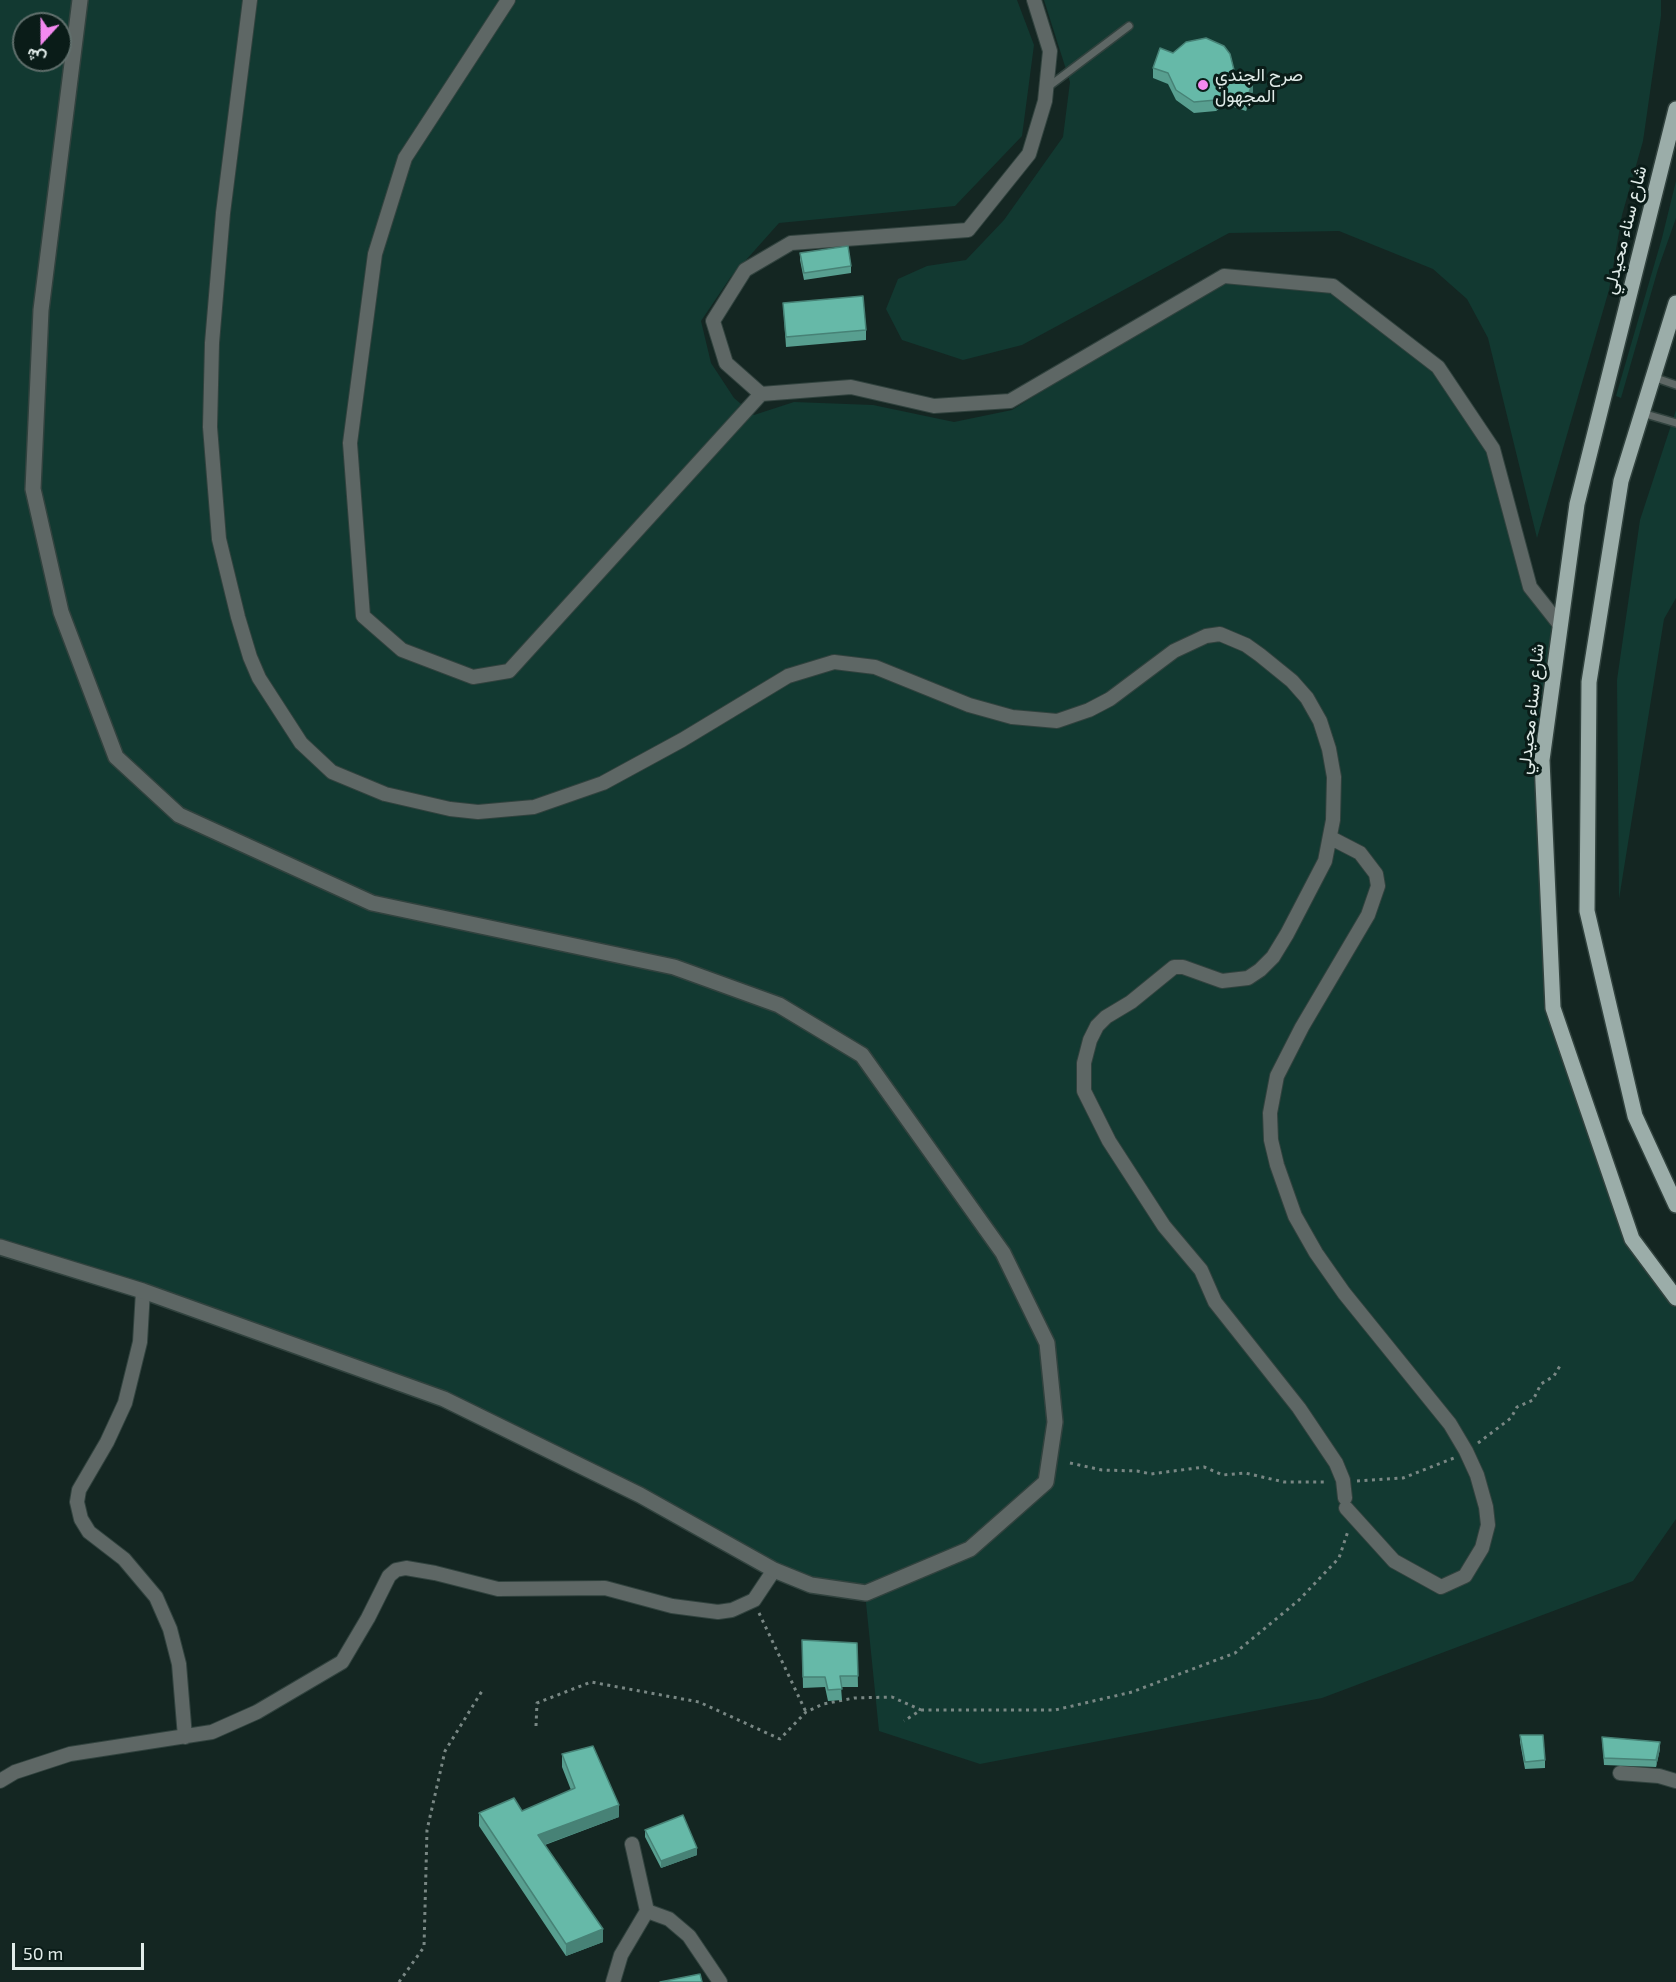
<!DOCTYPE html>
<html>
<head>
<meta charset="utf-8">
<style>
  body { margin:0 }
  #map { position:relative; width:1676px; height:1982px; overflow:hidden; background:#142622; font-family:"Exo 2",Vazirmatn,sans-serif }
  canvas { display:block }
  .north { position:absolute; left:12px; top:12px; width:60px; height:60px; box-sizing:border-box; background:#0a1c18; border:2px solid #606f6c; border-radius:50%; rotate:201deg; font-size:16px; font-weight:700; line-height:24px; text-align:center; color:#e1ece9 }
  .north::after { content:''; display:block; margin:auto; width:21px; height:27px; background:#f489f0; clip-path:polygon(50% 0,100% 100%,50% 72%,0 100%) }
  .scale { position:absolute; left:12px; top:1943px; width:132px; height:27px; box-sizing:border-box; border:3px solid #e1ece9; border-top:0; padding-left:8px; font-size:18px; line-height:21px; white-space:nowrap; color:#e1ece9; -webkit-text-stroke:4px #0a1c18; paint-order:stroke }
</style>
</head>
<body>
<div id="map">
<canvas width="1676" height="1982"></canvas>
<div class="north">ش</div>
<div class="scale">50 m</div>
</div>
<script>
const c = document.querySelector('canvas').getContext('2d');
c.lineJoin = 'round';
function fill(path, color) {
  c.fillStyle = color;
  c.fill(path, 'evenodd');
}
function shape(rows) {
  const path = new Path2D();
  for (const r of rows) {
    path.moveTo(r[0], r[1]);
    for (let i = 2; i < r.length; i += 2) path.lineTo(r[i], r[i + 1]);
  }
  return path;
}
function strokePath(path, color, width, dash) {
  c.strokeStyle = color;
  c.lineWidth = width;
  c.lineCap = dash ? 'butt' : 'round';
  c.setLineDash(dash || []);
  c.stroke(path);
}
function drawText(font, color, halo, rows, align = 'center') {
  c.font = font + ' "Exo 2",Vazirmatn,sans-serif';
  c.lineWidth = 6;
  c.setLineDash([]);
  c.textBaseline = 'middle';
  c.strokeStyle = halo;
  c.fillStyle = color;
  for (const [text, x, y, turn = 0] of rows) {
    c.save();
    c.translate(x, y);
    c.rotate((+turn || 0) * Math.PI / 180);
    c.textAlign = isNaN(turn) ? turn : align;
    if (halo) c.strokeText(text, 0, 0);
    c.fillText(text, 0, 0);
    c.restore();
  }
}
const green = shape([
  [0,0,1017,0,1034,45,1022,136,955,206,779,223,730,278,701,321,711,363,734,398,754,415,794,402,873,405,954,422,1012,410,1224,276,1333,286,1438,367,1493,449,1530,587,1560,625,1543,794,1553,1008,1632,1239,1676,1298,1676,1519,1633,1581,1322,1698,980,1764,879,1731,865,1593,811,1585,444,1399,0,1247],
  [24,24,60,24,60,60,24,60],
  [1044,0,1661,0,1661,16,1643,141,1622,215,1609,290,1537,538,1488,338,1467,299,1433,269,1339,231,1229,233,1022,345,963,360,902,340,886,309,898,279,927,266,966,260,1004,220,1063,137,1070,82],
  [1676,181,1676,218,1658,269,1621,398,1616,396,1662,238],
  [1676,410,1676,598,1664,619,1619,899,1617,680,1640,520]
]);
const path = shape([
  [1478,1443,1511,1418,1517,1407,1533,1400,1541,1384,1554,1376,1561,1364],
  [1070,1463,1102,1470,1137,1471,1151,1474,1204,1467,1223,1475,1245,1473,1284,1482,1327,1482],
  [1357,1481,1403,1478,1454,1458],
  [759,1613,806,1712],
  [921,1710,1055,1710,1132,1692,1235,1653,1299,1600,1339,1558,1348,1531],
  [536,1726,537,1703,591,1682,699,1702,780,1739,806,1712,823,1704,854,1698,892,1697,921,1710,904,1721],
  [399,1982,424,1947,427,1830,445,1751,482,1691]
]);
const service = shape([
  [1048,87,1129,26],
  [1653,377,1676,385],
  [1642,413,1676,423]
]);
const minor = shape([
  [250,0,223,213,212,343,210,427,219,539,238,617,250,657,259,678,301,743,332,772,385,794,450,809,478,812,534,807,603,783,682,740,788,676,834,662,875,667,969,705,1012,717,1057,721,1089,710,1110,699,1174,651,1206,636,1220,634,1246,645,1260,655,1292,681,1307,698,1320,721,1329,749,1334,777,1333,820,1325,861,1287,934,1273,957,1260,970,1248,978,1222,981,1183,967,1174,967,1131,1002,1106,1017,1097,1026,1090,1040,1084,1063,1084,1091,1109,1141,1164,1226,1201,1270,1215,1302,1299,1408,1336,1463,1343,1480,1345,1498],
  [508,0,405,158,375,254,350,443,363,616,402,650,473,677,509,671,761,394],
  [1034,0,1050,51,1045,101,1029,154,968,230,791,243,745,270,713,321,726,363,761,394,851,387,934,406,1010,401,1224,276,1333,286,1438,367,1493,449,1530,587,1560,625],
  [1331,838,1360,853,1376,874,1378,886,1368,915,1302,1027,1277,1076,1270,1113,1271,1140,1277,1165,1295,1216,1316,1253,1344,1293,1450,1424,1466,1451,1477,1475,1486,1507,1488,1525,1482,1548,1465,1576,1441,1587,1394,1561,1346,1508],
  [143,1291,140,1342,125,1403,107,1442,79,1490,77,1502,81,1519,89,1532,124,1559,156,1597,170,1629,179,1664,185,1737],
  [1620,1773,1659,1776,1676,1781],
  [0,1781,15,1772,70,1754,212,1732,257,1712,342,1662,368,1618,389,1576,396,1570,406,1568,435,1573,498,1589,605,1588,672,1606,718,1612,732,1610,754,1600,774,1570],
  [647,1911,669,1919,689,1936,720,1982],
  [613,1982,621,1955,647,1911,632,1844]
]);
const tertiary = shape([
  [0,1247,143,1291,444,1399,640,1495,774,1570,811,1585,866,1593,970,1549,1046,1482,1055,1422,1047,1343,1003,1253,862,1055,779,1005,674,967,372,903,179,815,116,757,61,612,33,489,41,310,80,0]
]);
const primary = shape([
  [1676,109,1577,504,1542,760,1553,1008,1632,1239,1676,1298],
  [1676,303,1621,481,1589,682,1587,911,1635,1116,1676,1205]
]);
const wall = shape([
  [1153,68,1235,74,1253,91,1246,111,1225,104,1216,111,1194,113,1176,100,1168,84,1153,78],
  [800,253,851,266,851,273,804,280,800,260],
  [783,303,866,330,866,340,786,347],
  [802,1640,857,1643,858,1687,841,1687,842,1700,828,1701,825,1687,803,1688],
  [1520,1735,1545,1760,1545,1768,1525,1769,1520,1742],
  [1602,1737,1660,1749,1656,1767,1604,1765],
  [562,1754,619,1817,545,1845,603,1942,566,1956,479,1826,479,1813,522,1811,571,1790,562,1767],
  [645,1830,697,1855,661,1868,645,1837]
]);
const shadedWall = shape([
  [1253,81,1253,91,1246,111,1246,101],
  [1225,94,1225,104,1216,111,1216,100],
  [1660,1742,1660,1749,1656,1767,1656,1760],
  [619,1805,619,1817,538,1847,538,1835],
  [697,1848,697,1855,661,1868,661,1861],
  [603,1929,603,1942,566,1956,566,1944]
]);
const building = shape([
  [1206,38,1224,46,1230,54,1235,74,1253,81,1246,101,1225,94,1216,100,1194,102,1176,90,1168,73,1153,68,1160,48,1173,53,1186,42,1206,38],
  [848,246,851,266,804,273,800,253,848,246],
  [863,296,866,330,786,337,783,303,863,296],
  [802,1640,857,1643,858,1676,840,1676,842,1689,828,1690,825,1677,803,1677,802,1640],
  [1520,1735,1543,1735,1545,1760,1525,1762,1520,1735],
  [1602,1737,1660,1742,1656,1760,1604,1758,1602,1737],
  [593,1746,619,1805,538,1835,603,1929,566,1944,479,1813,514,1798,522,1811,575,1788,562,1754,593,1746],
  [683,1815,697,1848,661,1861,645,1830,683,1815],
  [700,1974,702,1982,660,1982,700,1974]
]);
const markers = [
  [1203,85,6,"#f489f0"]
];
const poiNames = [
  ["صرح الجندي",1215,75],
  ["المجهول",1215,96]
];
const streetNames = [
  ["شارع سناء محيدلي",1625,230,-76],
  ["شارع سناء محيدلي",1531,709,-84]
];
fill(green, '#123931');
strokePath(service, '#31423e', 10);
strokePath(minor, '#31423e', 16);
strokePath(tertiary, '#31423e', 18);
strokePath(primary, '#31423e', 18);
strokePath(path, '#798784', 3, [3, 4.5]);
strokePath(service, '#5e6765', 7);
strokePath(minor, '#5e6765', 14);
strokePath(tertiary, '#5e6765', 15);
strokePath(primary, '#9bada9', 15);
fill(wall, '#589f90');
fill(shadedWall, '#478276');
fill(building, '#66b9a8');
strokePath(building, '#478276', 1.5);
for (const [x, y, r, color] of markers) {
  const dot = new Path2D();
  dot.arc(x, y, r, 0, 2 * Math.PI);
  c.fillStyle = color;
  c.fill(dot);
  strokePath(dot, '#0a1c18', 2);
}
drawText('18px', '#e1ece9', '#0a1c18', poiNames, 'left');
drawText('18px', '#e1ece9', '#0a1c18', streetNames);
</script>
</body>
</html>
